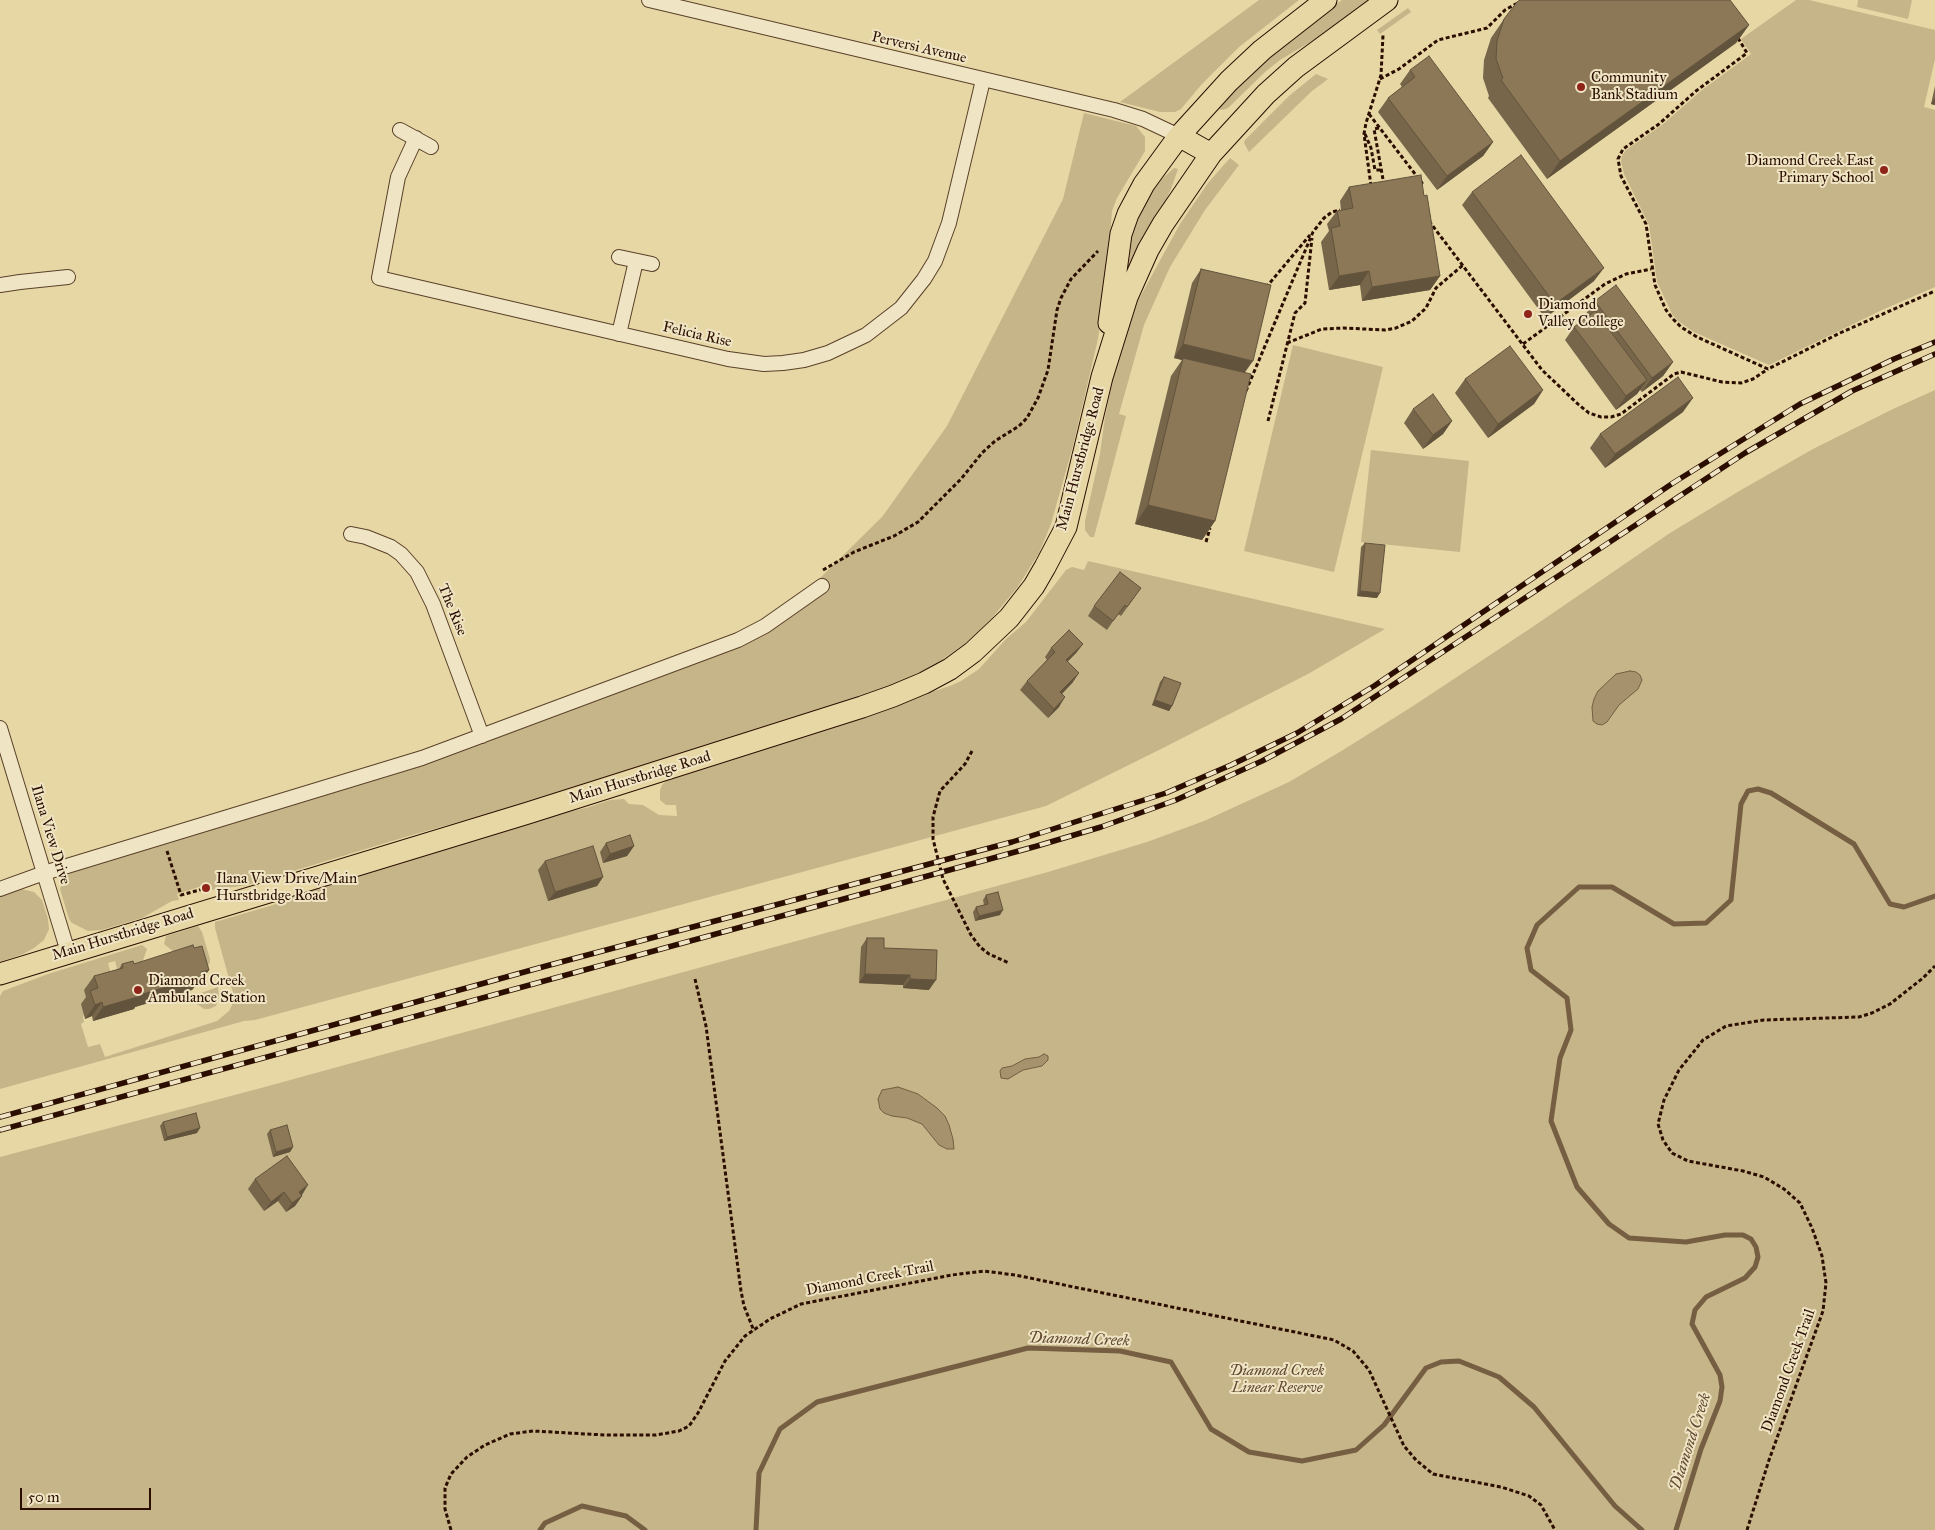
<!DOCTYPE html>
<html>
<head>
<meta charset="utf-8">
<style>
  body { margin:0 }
  #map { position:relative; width:1935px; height:1530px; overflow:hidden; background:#e6d7a5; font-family:"IM FELL Great Primer",serif }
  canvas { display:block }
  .scale { position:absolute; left:20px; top:1488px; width:131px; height:22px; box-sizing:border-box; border:2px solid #2b0e00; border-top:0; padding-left:6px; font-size:15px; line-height:18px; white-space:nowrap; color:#2b0e00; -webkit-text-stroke:4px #efe5c4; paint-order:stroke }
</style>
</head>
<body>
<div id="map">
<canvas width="1935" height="1530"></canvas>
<div class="scale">50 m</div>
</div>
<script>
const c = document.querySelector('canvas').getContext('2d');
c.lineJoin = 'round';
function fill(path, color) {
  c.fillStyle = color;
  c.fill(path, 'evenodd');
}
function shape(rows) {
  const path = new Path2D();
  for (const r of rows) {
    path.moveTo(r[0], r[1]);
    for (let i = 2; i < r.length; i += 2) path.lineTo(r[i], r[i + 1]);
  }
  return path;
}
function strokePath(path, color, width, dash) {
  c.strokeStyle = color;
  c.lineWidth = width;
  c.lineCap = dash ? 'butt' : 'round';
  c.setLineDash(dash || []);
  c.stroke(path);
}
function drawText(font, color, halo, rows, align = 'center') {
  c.font = font + ' "IM FELL Great Primer",serif';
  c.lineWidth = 4;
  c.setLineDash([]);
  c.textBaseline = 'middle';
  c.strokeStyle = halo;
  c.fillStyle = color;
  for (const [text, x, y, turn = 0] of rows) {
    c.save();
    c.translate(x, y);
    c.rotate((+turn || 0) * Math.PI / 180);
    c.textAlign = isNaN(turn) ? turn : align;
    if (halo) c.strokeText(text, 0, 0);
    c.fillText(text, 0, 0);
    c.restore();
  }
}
const green = shape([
  [1259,0,1299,0,1239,47,1202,84,1181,109,1175,112,1160,112,1120,102],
  [1342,0,1372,0,1327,32,1280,60,1265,72,1228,108,1222,110,1219,109,1219,107,1246,76,1307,26],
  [1796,0,1809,0,1935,30,1935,59,1924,107,1935,110,1935,287,1882,310,1769,365,1694,332,1678,321,1672,314,1657,282,1649,225,1624,174,1621,161,1622,156,1626,150,1662,125,1702,90,1751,54,1741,39],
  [1858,0,1912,0,1908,19,1857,7],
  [1408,8,1411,12,1380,34,1377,30],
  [1316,74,1328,79,1312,91,1249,152,1244,143,1245,140,1289,96],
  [1084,113,1136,126,1145,137,1145,151,1117,198,1112,211,1108,264,1098,339,1073,446,1051,524,1039,553,1017,588,991,619,968,641,939,662,896,684,848,701,537,800,412,835,247,885,210,890,208,884,177,894,179,900,172,901,142,918,102,930,88,931,72,923,69,919,60,889,64,878,74,870,422,765,661,677,758,638,829,590,820,578,882,517,947,426,1063,199],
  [1230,158,1239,165,1205,210,1170,267,1144,325,1119,414,1126,416,1094,537,1090,537,1085,530,1085,521,1100,454,1105,417,1121,341,1133,310,1180,224,1208,183],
  [1174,168,1178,169,1171,189,1124,292,1125,248,1146,199,1162,179],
  [1293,345,1383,367,1334,572,1244,551],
  [1935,390,1935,1530,0,1530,0,1157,261,1088,1048,872,1147,842,1204,821,1289,782,1343,750,1413,706,1528,630,1670,533,1741,490,1813,449,1893,409],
  [1371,450,1469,461,1460,552,1361,542],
  [1088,561,1385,629,1308,674,1163,748,1046,806,255,1020,244,1021,0,1089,0,996,3,991,48,974,142,945,147,949,141,966,119,976,115,961,108,963,113,981,88,1002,83,1017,84,1022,81,1024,88,1047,100,1044,105,1057,217,1021,229,1011,232,1005,233,993,215,928,215,922,273,905,303,891,528,820,586,808,610,800,624,799,629,804,643,805,659,815,677,816,676,805,666,805,660,800,660,790,662,785,669,778,950,686,961,681,979,669,1006,639,1026,622,1066,570,1072,567,1084,570],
  [21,889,34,892,42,900,48,919,49,929,44,940,34,948,23,954,0,962,0,896],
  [198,926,202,932,210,959,210,962,208,966,179,956,164,944,166,936],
  [218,987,219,998,216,1006,209,1009,204,1009,197,1004,196,1000,198,994]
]);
const water = shape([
  [1630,671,1636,672,1640,675,1642,680,1638,689,1619,705,1607,722,1602,725,1597,724,1593,721,1592,707,1594,699,1598,691,1616,674,1630,671],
  [1044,1054,1048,1056,1048,1060,1042,1066,1023,1070,1008,1079,1001,1078,1000,1071,1002,1068,1012,1066,1025,1059,1039,1057,1044,1054],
  [898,1087,918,1094,937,1108,945,1116,949,1125,953,1139,954,1149,947,1149,939,1145,922,1124,907,1118,892,1116,884,1113,880,1109,878,1099,882,1090,898,1087]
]);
const stream = shape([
  [540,1530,545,1523,582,1506,626,1516,645,1530],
  [756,1530,759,1473,780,1429,817,1402,1028,1348,1120,1351,1171,1362,1211,1429,1249,1452,1302,1461,1356,1450,1384,1425,1426,1368,1441,1362,1459,1361,1499,1377,1534,1407,1615,1506,1642,1530],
  [1676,1530,1701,1449,1720,1401,1722,1387,1720,1375,1692,1324,1695,1310,1706,1297,1745,1278,1755,1267,1758,1257,1756,1247,1751,1239,1743,1235,1725,1235,1686,1242,1629,1238,1609,1224,1577,1187,1551,1121,1560,1058,1571,1030,1567,998,1531,970,1527,948,1537,925,1579,887,1612,887,1674,924,1706,923,1731,900,1741,804,1748,791,1758,789,1771,793,1854,844,1890,904,1904,907,1935,896]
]);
const path = shape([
  [1738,38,1747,53,1696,91,1659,124,1623,149,1618,159,1621,176,1646,224,1655,285,1666,310,1672,318,1681,327,1697,337,1768,369,1840,333,1935,291],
  [1380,79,1399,69,1438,40,1487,28,1505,10,1523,0],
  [1369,114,1422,183,1419,186],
  [1379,128,1374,129,1384,185],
  [1365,134,1371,148,1375,170,1381,170],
  [1371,186,1364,134,1366,123,1381,75,1383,35],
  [1429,221,1542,370,1579,405,1589,413,1601,417,1611,417,1621,414,1674,374,1681,372,1722,382,1741,383,1753,379,1768,369],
  [1267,288,1268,285,1310,235],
  [1287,343,1322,329,1344,328,1385,330,1396,328,1412,321,1426,308,1436,288,1463,265],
  [1523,344,1605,284,1626,274,1651,269],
  [1246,391,1313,232,1324,218,1332,212,1340,210],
  [1268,421,1295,313,1305,303,1312,238],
  [1206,542,1210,528],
  [823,570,854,552,894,536,918,522,961,479,982,453,995,441,1019,426,1027,418,1038,398,1048,370,1057,310,1061,298,1071,279,1098,251],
  [972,751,965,764,940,791,933,817,933,839,943,879,971,935,980,947,989,954,1009,963],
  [167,851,181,895,207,888],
  [695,979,706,1026,741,1291,744,1306,754,1331],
  [451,1530,445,1509,445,1488,451,1474,467,1457,485,1445,510,1434,533,1431,605,1435,656,1435,679,1431,689,1426,698,1413,725,1361,745,1336,770,1319,801,1304,952,1275,984,1271,1015,1275,1334,1340,1353,1351,1369,1370,1404,1446,1416,1460,1433,1474,1501,1487,1529,1496,1541,1505,1555,1530],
  [1747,1530,1769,1460,1823,1311,1826,1283,1822,1256,1812,1228,1800,1203,1784,1189,1764,1177,1743,1171,1688,1161,1672,1153,1663,1140,1658,1124,1664,1100,1679,1070,1703,1040,1726,1026,1764,1020,1859,1017,1872,1013,1890,1004,1923,978,1935,966]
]);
const minor = shape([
  [649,0,1114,110,1143,119,1179,136],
  [400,130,431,147],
  [416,138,398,177,379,278,728,359,764,364,783,363,804,360,828,353,866,335,901,308,924,279,935,261,949,223,983,80],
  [619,257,652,264],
  [0,285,20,282,68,277],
  [619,334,636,261],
  [351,534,366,537,391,547,401,554,417,572,433,604,482,736],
  [0,728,68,952],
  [0,889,44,873,422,758,738,640,765,626,822,586]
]);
const primary = shape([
  [1179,136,1211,154],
  [1109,323,1121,234,1128,214,1144,184,1179,136,1229,81,1262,50,1326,0],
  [0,974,528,813,862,707,893,696,924,683,950,669,973,652,1009,618,1034,586,1045,567,1066,527,1102,377,1127,297,1148,250,1163,224,1211,154,1266,94,1296,67,1387,0]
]);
const rail = shape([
  [0,1117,546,966,1012,842,1166,793,1231,765,1297,733,1374,686,1673,483,1800,404,1894,359,1935,342],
  [0,1130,1037,846,1101,827,1176,800,1262,761,1341,719,1745,453,1852,391,1935,354]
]);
const wall = shape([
  [1504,19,1749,25,1736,43,1547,179,1488,98,1489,96,1483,78,1484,60,1491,38],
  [1410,70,1493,142,1483,156,1437,190,1378,112,1388,98,1402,87,1400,84],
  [1935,86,1935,105,1931,104],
  [1349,187,1424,196,1440,276,1430,290,1362,301,1360,285,1329,290,1321,242,1329,231,1327,224,1337,211,1341,210,1340,201],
  [1472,192,1594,281,1545,318,1462,205],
  [1201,269,1245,372,1215,521,1202,540,1135,524,1171,376,1182,360,1174,358,1192,283],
  [1595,301,1673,362,1663,376,1642,392,1640,390,1637,394,1616,410,1565,340,1574,327,1587,317,1585,315],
  [1465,379,1543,390,1534,404,1488,438,1455,393],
  [1413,409,1452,421,1443,434,1423,449,1404,423],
  [1683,412,1605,468,1590,448,1600,434],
  [1365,543,1377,598,1357,596,1361,547],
  [1141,588,1121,616,1118,614,1107,630,1088,616,1094,606],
  [1083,644,1076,653,1068,661,1073,682,1062,694,1059,707,1048,718,1020,690,1027,681,1047,660,1045,657,1051,648],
  [1164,677,1172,706,1169,711,1152,705,1160,682],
  [606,843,634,846,627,856,603,863,600,852],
  [545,861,603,877,597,886,548,901,538,870],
  [986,895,1000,915,975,921,973,912,976,907,984,905,983,900],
  [867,938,884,948,929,990,903,988,903,985,859,983,861,947],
  [194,948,209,970,199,984,196,985,192,990,135,1007,134,1009,93,1021,92,1016,85,1019,81,1004,86,997,84,990,94,976,119,969,122,964,134,964],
  [163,1122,197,1133,164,1141,160,1126],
  [270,1130,293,1147,290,1152,273,1157,267,1134],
  [255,1179,301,1195,302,1196,295,1206,286,1212,278,1201,264,1211,248,1189]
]);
const shadedWall = shape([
  [1749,25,1736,43,1547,179,1560,161],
  [1935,98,1935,105,1931,104],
  [1493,142,1483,156,1437,190,1447,176],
  [1604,268,1594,281,1545,318,1555,304],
  [1369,271,1360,285,1329,290,1339,276],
  [1440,276,1430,290,1362,301,1372,287],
  [1183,344,1253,361,1243,375,1183,358,1182,360,1174,358],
  [1673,362,1663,376,1642,392,1652,378],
  [1647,380,1637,394,1616,410,1626,396],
  [1543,390,1534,404,1488,438,1498,424],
  [1693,398,1683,412,1605,468,1615,454],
  [1452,421,1443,434,1423,449,1433,435],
  [1148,505,1215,521,1202,540,1135,524],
  [1360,591,1380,593,1377,598,1357,596],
  [1083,644,1076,653,1060,669,1066,660],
  [1079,673,1073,682,1054,702,1060,692],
  [1065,697,1059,707,1048,718,1054,709],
  [1155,700,1172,706,1169,711,1152,705],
  [634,846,627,856,603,863,610,854],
  [603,877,597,886,548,901,555,892],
  [1003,910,1000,915,975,921,979,916],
  [209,970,199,984,196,985,192,990,135,1007,134,1009,93,1021,103,1007,143,994],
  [865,974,910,975,903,985,859,983],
  [910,979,936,980,929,990,903,988],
  [102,1002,92,1016,85,1019,95,1005],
  [200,1128,197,1133,164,1141,167,1137],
  [293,1147,290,1152,273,1157,276,1152],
  [308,1185,302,1195,293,1202,299,1192],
  [284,1192,278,1201,264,1211,271,1202],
  [302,1196,295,1206,286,1212,292,1203]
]);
const building = shape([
  [1520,0,1730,0,1749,25,1560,161,1501,80,1503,78,1496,59,1497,41,1504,19,1517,2,1520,0],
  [1429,56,1493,142,1447,176,1388,98,1415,77,1410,70,1429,56],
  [1521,155,1604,268,1555,304,1472,192,1521,155],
  [1421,175,1424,196,1427,195,1440,276,1372,287,1369,271,1339,276,1331,228,1340,226,1337,211,1353,208,1349,187,1421,175],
  [1201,269,1271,285,1253,361,1183,344,1201,269],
  [1616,285,1673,362,1652,378,1595,301,1616,285],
  [1595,311,1647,380,1626,396,1574,327,1595,311],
  [1510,346,1543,390,1498,424,1465,379,1510,346],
  [1183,358,1251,374,1215,521,1148,505,1183,358],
  [1678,377,1693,398,1615,454,1600,434,1678,377],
  [1433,394,1452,421,1433,435,1413,409,1433,394],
  [1365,543,1385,545,1380,593,1360,591,1365,543],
  [1120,572,1141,588,1127,607,1125,605,1113,621,1094,606,1120,572],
  [1069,630,1083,644,1066,660,1079,673,1060,692,1065,697,1054,709,1027,681,1055,652,1051,648,1069,630],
  [1164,677,1181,683,1172,706,1155,700,1164,677],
  [630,835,634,846,610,854,606,843,630,835],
  [593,846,603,877,555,892,545,861,593,846],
  [998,892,1003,910,979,916,976,907,988,904,986,895,998,892],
  [867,938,884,938,884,948,937,950,936,980,910,979,910,975,865,974,867,938],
  [193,945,194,948,202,946,209,970,201,972,202,976,143,994,144,995,103,1007,102,1002,95,1005,90,991,98,988,94,976,123,968,122,964,133,961,134,964,193,945],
  [196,1113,200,1128,167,1137,163,1122,196,1113],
  [287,1125,293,1147,276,1152,270,1130,287,1125],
  [287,1156,308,1185,299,1192,302,1196,292,1203,284,1192,271,1202,255,1179,287,1156]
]);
const markers = [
  [1581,87,5,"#8f2418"],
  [1884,170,5,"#8f2418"],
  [1528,314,5,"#8f2418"],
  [206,888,5,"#8f2418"],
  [138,990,5,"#8f2418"]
];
const streetNames = [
  ["Perversi Avenue",919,48,13],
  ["Felicia Rise",697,335,13],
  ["Main Hurstbridge Road",1081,459,-75],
  ["The Rise",452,610,68],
  ["Main Hurstbridge Road",640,778,-17],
  ["Ilana View Drive",50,835,73],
  ["Main Hurstbridge Road",123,935,-17],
  ["Diamond Creek Trail",870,1279,-11],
  ["Diamond Creek Trail",1789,1371,-70]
];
const poiNames = [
  ["Community",1591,78],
  ["Bank Stadium",1591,95],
  ["Diamond Creek East",1874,161,"right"],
  ["Primary School",1874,178,"right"],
  ["Diamond",1538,305],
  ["Valley College",1538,322],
  ["Ilana View Drive/Main",216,879],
  ["Hurstbridge Road",216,896],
  ["Diamond Creek",148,981],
  ["Ambulance Station",148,998]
];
const parkNames = [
  ["Diamond Creek",1277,1371],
  ["Linear Reserve",1277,1388]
];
const waterNames = [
  ["Diamond Creek",1079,1340,2],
  ["Diamond Creek",1691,1442,-72]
];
fill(green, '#c6b589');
fill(water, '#a6936d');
strokePath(water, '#755e41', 1);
strokePath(stream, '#755e41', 5);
strokePath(minor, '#5a4029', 16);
strokePath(primary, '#2b0e00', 23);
strokePath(path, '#2b0e00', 3, [4, 2.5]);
strokePath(minor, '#efe5c4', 14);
strokePath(primary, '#e6d7a5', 21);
strokePath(rail, '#2b0e00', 5.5);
strokePath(rail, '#efe5c4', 4, [11]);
fill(wall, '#78664a');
fill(shadedWall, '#62533c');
fill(building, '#8c7756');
strokePath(building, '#62533c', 1);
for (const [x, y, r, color] of markers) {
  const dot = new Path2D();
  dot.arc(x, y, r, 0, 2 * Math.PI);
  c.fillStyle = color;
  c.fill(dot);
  strokePath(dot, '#efe5c4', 2);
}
drawText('15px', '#2b0e00', '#efe5c4', streetNames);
drawText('15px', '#2b0e00', '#efe5c4', poiNames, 'left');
drawText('italic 15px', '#614830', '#efe5c4', parkNames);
drawText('italic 16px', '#624a31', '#efe5c4', waterNames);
</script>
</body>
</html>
